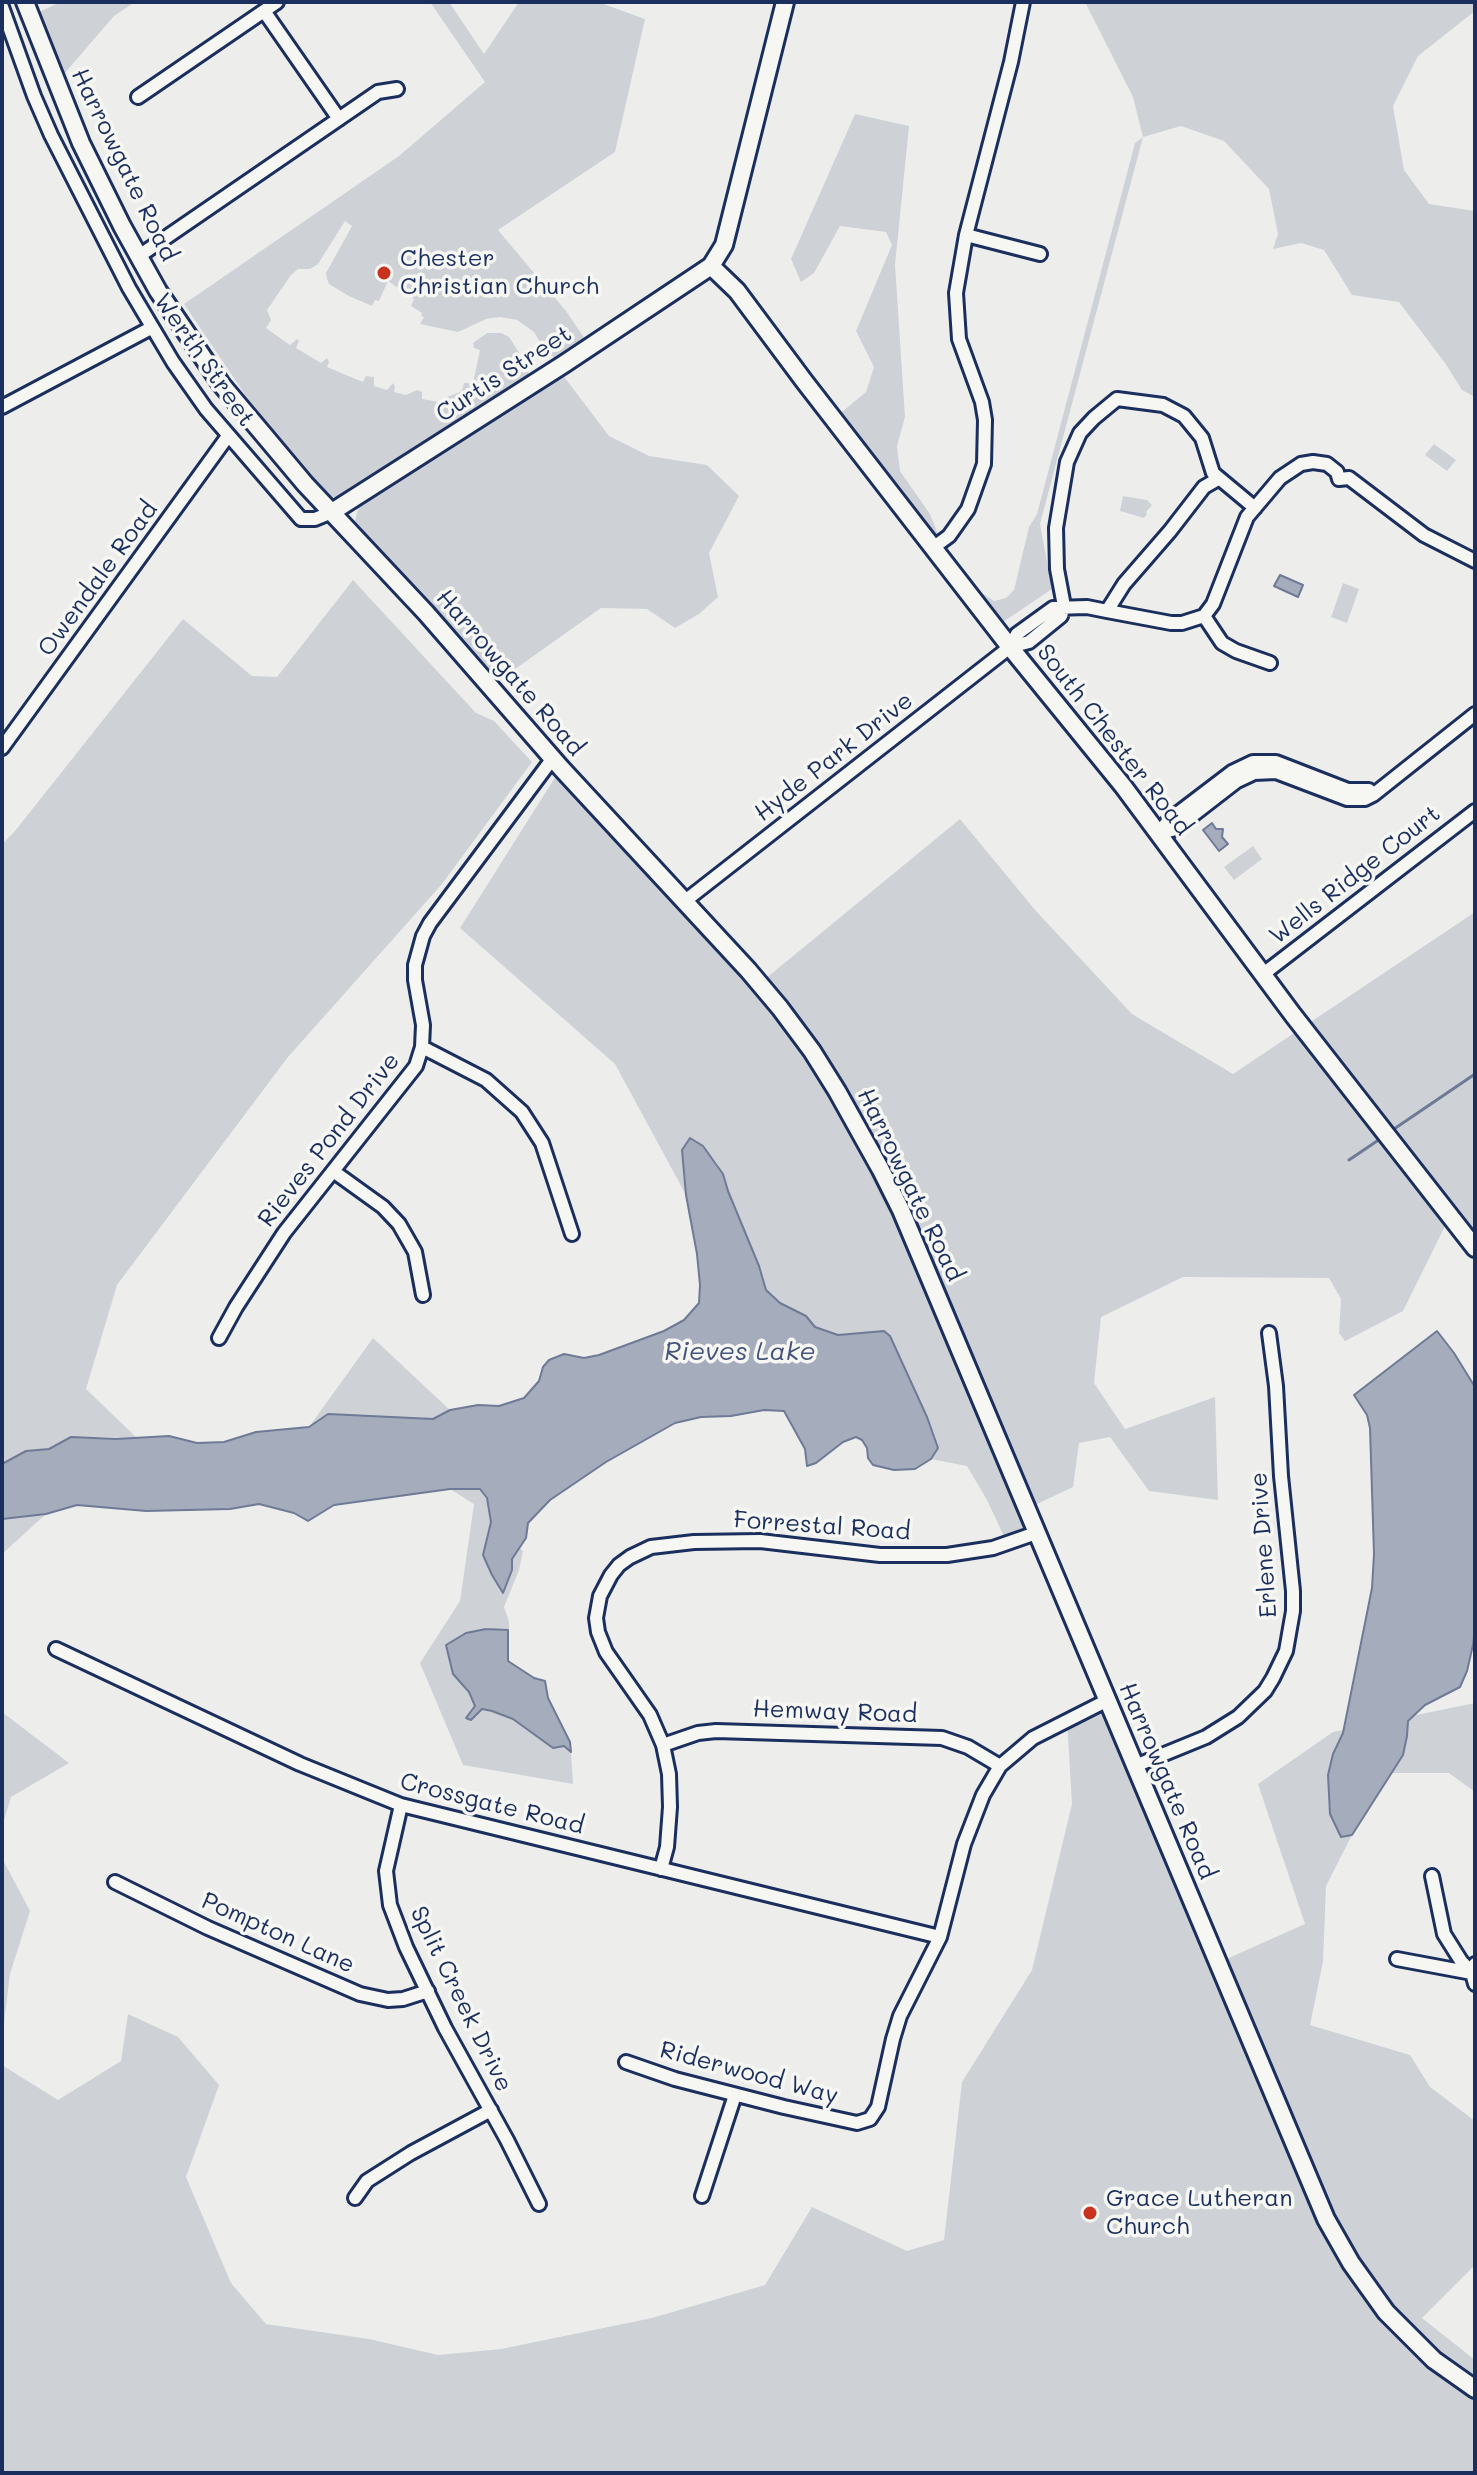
<!DOCTYPE html>
<html>
<head>
<meta charset="utf-8">
<style>
  body { margin:0 }
  #map { position:relative; width:1477px; height:2475px; overflow:hidden; background:#edeeec; font-family:Mali,sans-serif }
  canvas { display:block }
  .frame { position:absolute; inset:0; border:4px solid #1b2f5e; pointer-events:none }
</style>
</head>
<body>
<div id="map">
<canvas width="1477" height="2475"></canvas>
<div class="frame"></div>
</div>
<script>
const c = document.querySelector('canvas').getContext('2d');
c.lineJoin = 'round';
function fill(path, color) {
  c.fillStyle = color;
  c.fill(path, 'evenodd');
}
function shape(rows) {
  const path = new Path2D();
  for (const r of rows) {
    path.moveTo(r[0], r[1]);
    for (let i = 2; i < r.length; i += 2) path.lineTo(r[i], r[i + 1]);
  }
  return path;
}
function strokePath(path, color, width, dash) {
  c.strokeStyle = color;
  c.lineWidth = width;
  c.lineCap = dash ? 'butt' : 'round';
  c.setLineDash(dash || []);
  c.stroke(path);
}
function drawText(font, color, halo, rows, align = 'center') {
  c.font = font + ' Mali,sans-serif';
  c.lineWidth = 7;
  c.setLineDash([]);
  c.textBaseline = 'middle';
  c.strokeStyle = halo;
  c.fillStyle = color;
  for (const [text, x, y, turn = 0] of rows) {
    c.save();
    c.translate(x, y);
    c.rotate((+turn || 0) * Math.PI / 180);
    c.textAlign = isNaN(turn) ? turn : align;
    if (halo) c.strokeText(text, 0, 0);
    c.fillText(text, 0, 0);
    c.restore();
  }
}
const green = shape([
  [61,2,135,2,114,16,64,74,39,12],
  [430,2,449,2,484,54,519,2,598,2,645,19,615,152,498,230,566,311,587,342,565,356,557,358,548,355,534,332,517,320,500,317,486,319,458,332,420,324,424,317,421,316,422,313,411,306,414,299,388,281,379,301,375,300,372,306,349,296,329,284,327,279,326,273,352,226,345,221,318,264,310,269,298,269,291,275,267,310,271,320,266,328,290,345,297,339,299,341,296,348,321,363,327,358,329,362,327,367,363,382,366,376,374,377,374,386,387,390,393,383,395,386,394,392,406,395,417,390,422,392,422,399,445,403,447,397,462,391,464,383,473,383,480,350,474,348,473,343,487,333,501,333,509,337,529,368,528,375,522,381,341,497,332,497,323,492,294,458,246,396,184,304,399,156,485,82],
  [1085,2,1475,2,1475,11,1418,56,1393,106,1404,170,1429,204,1475,211,1475,397,1462,390,1445,363,1399,302,1352,295,1324,250,1301,243,1273,249,1278,234,1269,189,1224,141,1181,126,1143,137,1040,524,1052,589,1000,624,956,568,963,568,982,593,994,601,1006,598,1014,590,1029,527,1037,514,1135,143,1143,137,1133,97],
  [855,114,909,126,895,265,905,417,897,446,900,471,930,514,942,544,940,549,837,416,866,392,874,367,856,331,892,245,886,232,840,226,814,273,801,282,791,259],
  [562,374,609,436,649,456,707,465,739,496,709,553,718,597,699,614,675,628,647,609,601,608,497,682,355,521,360,501],
  [1434,444,1456,460,1447,471,1425,455],
  [1123,496,1147,500,1152,505,1146,512,1147,514,1144,518,1120,511],
  [353,580,476,713,494,721,532,762,442,884,288,1057,117,1285,86,1389,137,1438,71,1437,49,1449,26,1451,2,1464,2,844,15,831,183,619,252,676,277,677],
  [1343,583,1359,589,1347,623,1331,617],
  [561,768,748,970,848,1110,1036,1533,1007,1543,987,1500,967,1466,931,1459,938,1448,927,1417,890,1336,884,1331,838,1335,815,1327,806,1316,780,1303,766,1290,759,1266,728,1191,723,1174,717,1163,703,1146,689,1138,682,1150,686,1195,615,1064,460,928],
  [960,819,1036,911,1132,1014,1233,1074,1475,912,1475,1240,1449,1218,1403,1311,1345,1341,1339,1333,1341,1299,1329,1278,1183,1277,1101,1317,1094,1383,1125,1429,1215,1397,1218,1500,1149,1491,1110,1437,1079,1443,1073,1487,1033,1506,935,1273,765,979],
  [1253,846,1262,859,1234,880,1224,867],
  [373,1338,450,1410,433,1419,328,1414,309,1427],
  [450,1489,481,1489,487,1498,491,1522,483,1555,515,1544,523,1551,519,1570,504,1607,509,1622,509,1631,500,1637,466,1633,446,1645,453,1674,469,1692,475,1706,472,1720,482,1709,492,1711,513,1719,553,1748,564,1746,571,1752,573,1784,463,1765,420,1663,460,1601,474,1504],
  [46,1514,2,1554,2,1519],
  [1106,1701,1285,2127,1369,2290,1475,2389,1475,2473,2,2473,2,2065,58,2100,121,2061,128,2014,178,2037,219,2085,186,2177,231,2283,266,2324,369,2339,438,2355,501,2349,652,2318,765,2285,812,2207,907,2251,944,2240,962,2082,1032,1970,1072,1804,1067,1720],
  [1475,1703,1475,1792,1449,1773,1390,1773,1352,1835,1326,1886,1323,1962,1310,2025,1410,2055,1430,2087,1475,2121,1475,2265,1422,2318,1475,2360,1475,2382,1436,2355,1368,2281,1317,2184,1222,1961,1305,1924,1258,1784,1333,1732],
  [2,1712,69,1763,11,1797,2,1827],
  [2,1858,30,1911,10,1974,2,2039]
]);
const water = shape([
  [1280,575,1303,585,1298,597,1274,586,1280,575],
  [1212,823,1216,829,1223,829,1222,837,1228,844,1219,851,1203,830,1212,823],
  [690,1138,703,1146,723,1174,728,1191,759,1266,766,1290,780,1303,806,1316,815,1327,838,1335,884,1331,890,1336,927,1417,938,1448,931,1459,915,1469,894,1470,873,1465,868,1458,867,1448,862,1440,856,1437,843,1442,816,1463,807,1466,805,1449,784,1411,764,1410,731,1416,701,1417,675,1423,606,1462,550,1500,528,1523,526,1538,512,1559,512,1570,503,1593,492,1575,483,1555,491,1522,487,1498,480,1489,450,1489,334,1505,308,1521,294,1513,259,1504,230,1509,146,1511,77,1505,46,1514,2,1519,2,1464,26,1451,49,1449,71,1437,116,1439,169,1436,197,1443,224,1442,256,1432,309,1427,328,1414,433,1419,450,1410,478,1405,499,1406,524,1398,539,1381,543,1367,549,1360,564,1354,584,1358,599,1355,664,1331,684,1320,699,1303,700,1285,697,1254,686,1195,682,1150,690,1138],
  [1437,1331,1454,1353,1475,1387,1475,1630,1473,1645,1467,1671,1460,1687,1425,1705,1408,1721,1407,1736,1403,1755,1352,1835,1341,1837,1330,1814,1328,1775,1333,1754,1343,1733,1372,1588,1374,1554,1370,1428,1367,1415,1354,1395,1437,1331],
  [486,1629,508,1630,508,1661,534,1678,545,1681,548,1698,570,1742,571,1752,564,1746,553,1748,513,1719,492,1711,482,1709,471,1720,466,1718,475,1706,469,1692,453,1674,446,1645,466,1633,486,1629]
]);
const stream = shape([
  [1394,1129,1475,1074],
  [1349,1160,1380,1139]
]);
const street = shape([
  [2,7,34,96,51,135,129,288,173,362,206,409,301,519,315,519,332,512],
  [264,11,339,119],
  [138,97,277,2],
  [966,235,1040,254],
  [139,256,378,92,397,89],
  [2,407,151,328],
  [934,547,949,536,968,509,984,464,985,420,982,402,959,339,956,293,966,235,1011,62,1023,2],
  [1107,611,1171,623,1182,623,1204,616,1213,604,1247,517,1280,478,1301,464,1313,462,1327,464,1337,472,1339,479,1349,478,1424,535,1475,561],
  [1204,616,1222,643,1236,651,1270,663],
  [1010,647,1017,634,1053,608,1087,607,1107,611,1124,584,1170,531,1204,487,1218,479],
  [2,748,228,436],
  [1159,833,1169,820,1232,772,1253,762,1276,762,1348,790,1369,790],
  [1158,834,1175,829,1237,781,1254,773,1276,772,1347,799,1365,799,1373,795,1475,714],
  [685,901,1010,647,1029,642,1061,616,1064,606,1057,569,1056,528,1067,462,1080,433,1094,418,1117,399,1163,405,1184,416,1202,438,1213,473,1255,508],
  [1262,975,1475,811],
  [422,1047,486,1080,522,1112,542,1143,572,1234],
  [333,1171,383,1207,399,1224,415,1252,423,1295],
  [219,1338,236,1307,284,1233,416,1066,422,1047,423,1025,415,980,415,965,423,936,430,923,553,758],
  [56,1649,300,1764,401,1805,940,1937],
  [663,1745,698,1733,716,1731,942,1738,968,1747,1000,1766],
  [1135,1766,1206,1737,1238,1717,1265,1691,1273,1678,1286,1651,1293,1611,1293,1591,1281,1476,1276,1386,1269,1333],
  [401,1805,386,1871,390,1905,406,1947,445,2028,507,2140,539,2204],
  [661,1869,667,1847,670,1807,669,1774,663,1745,650,1715,606,1652,598,1632,596,1618,600,1596,611,1575,619,1565,630,1557,651,1547,694,1542,760,1541,880,1555,947,1555,993,1548,1036,1533],
  [1432,1876,1444,1934,1461,1961,1472,1973,1475,1984],
  [115,1882,208,1928,360,1994,388,2000,403,1999,428,1991],
  [1397,1959,1472,1973,1475,1964],
  [626,2062,675,2079,784,2107,857,2123,870,2119,878,2107,893,2039,900,2016,940,1937,964,1844,983,1795,1000,1766,1033,1738,1106,1701],
  [702,2196,735,2095],
  [355,2198,367,2181,411,2153,491,2110]
]);
const secondary = shape([
  [25,2,81,143,122,226,158,291,221,384,305,484,426,613,561,768,748,970,780,1008,812,1051,837,1091,881,1170,901,1210,1326,2219,1351,2263,1386,2312,1434,2360,1475,2389],
  [711,266,737,291,804,381,1010,647,1123,786,1293,1015,1475,1248],
  [332,512,564,364,711,266,724,245,785,2]
]);
const markers = [
  [384,273,8,"#c8321e"],
  [1090,2213,8,"#c8321e"]
];
const streetNames = [
  ["Harrowgate Road",124,165,64],
  ["Werth Street",204,360,55],
  ["Curtis Street",504,374,-33],
  ["Owendale Road",98,579,-54],
  ["Harrowgate Road",510,673,49],
  ["South Chester Road",1114,740,52],
  ["Hyde Park Drive",834,757,-38],
  ["Wells Ridge Court",1355,875,-38],
  ["Rieves Pond Drive",329,1140,-52],
  ["Harrowgate Road",910,1185,64],
  ["Forrestal Road",822,1526,4],
  ["Erlene Drive",1264,1545,-94],
  ["Hemway Road",835,1712,2],
  ["Harrowgate Road",1167,1781,67],
  ["Crossgate Road",492,1804,14],
  ["Pompton Lane",278,1933,24],
  ["Split Creek Drive",461,1999,64],
  ["Riderwood Way",749,2073,15]
];
const poiNames = [
  ["Chester",400,259],
  ["Christian Church",400,287],
  ["Grace Lutheran",1106,2199],
  ["Church",1106,2227]
];
const waterNames = [
  ["Rieves Lake",740,1352]
];
fill(green, '#ced2d7');
fill(water, '#a5acbc');
strokePath(water, '#6e7a96', 2);
strokePath(stream, '#6e7a96', 3);
strokePath(street, '#1b2f5e', 18);
strokePath(secondary, '#1b2f5e', 22);
strokePath(street, '#f6f6f2', 12);
strokePath(secondary, '#f6f6f2', 16);
for (const [x, y, r, color] of markers) {
  const dot = new Path2D();
  dot.arc(x, y, r, 0, 2 * Math.PI);
  c.fillStyle = color;
  c.fill(dot);
  strokePath(dot, '#f6f6f2', 3);
}
drawText('24px', '#1b2f5e', '#f6f6f2', streetNames);
drawText('24px', '#1b2f5e', '#f6f6f2', poiNames, 'left');
drawText('italic 26px', '#44547a', '#f6f6f2', waterNames);
</script>
</body>
</html>
